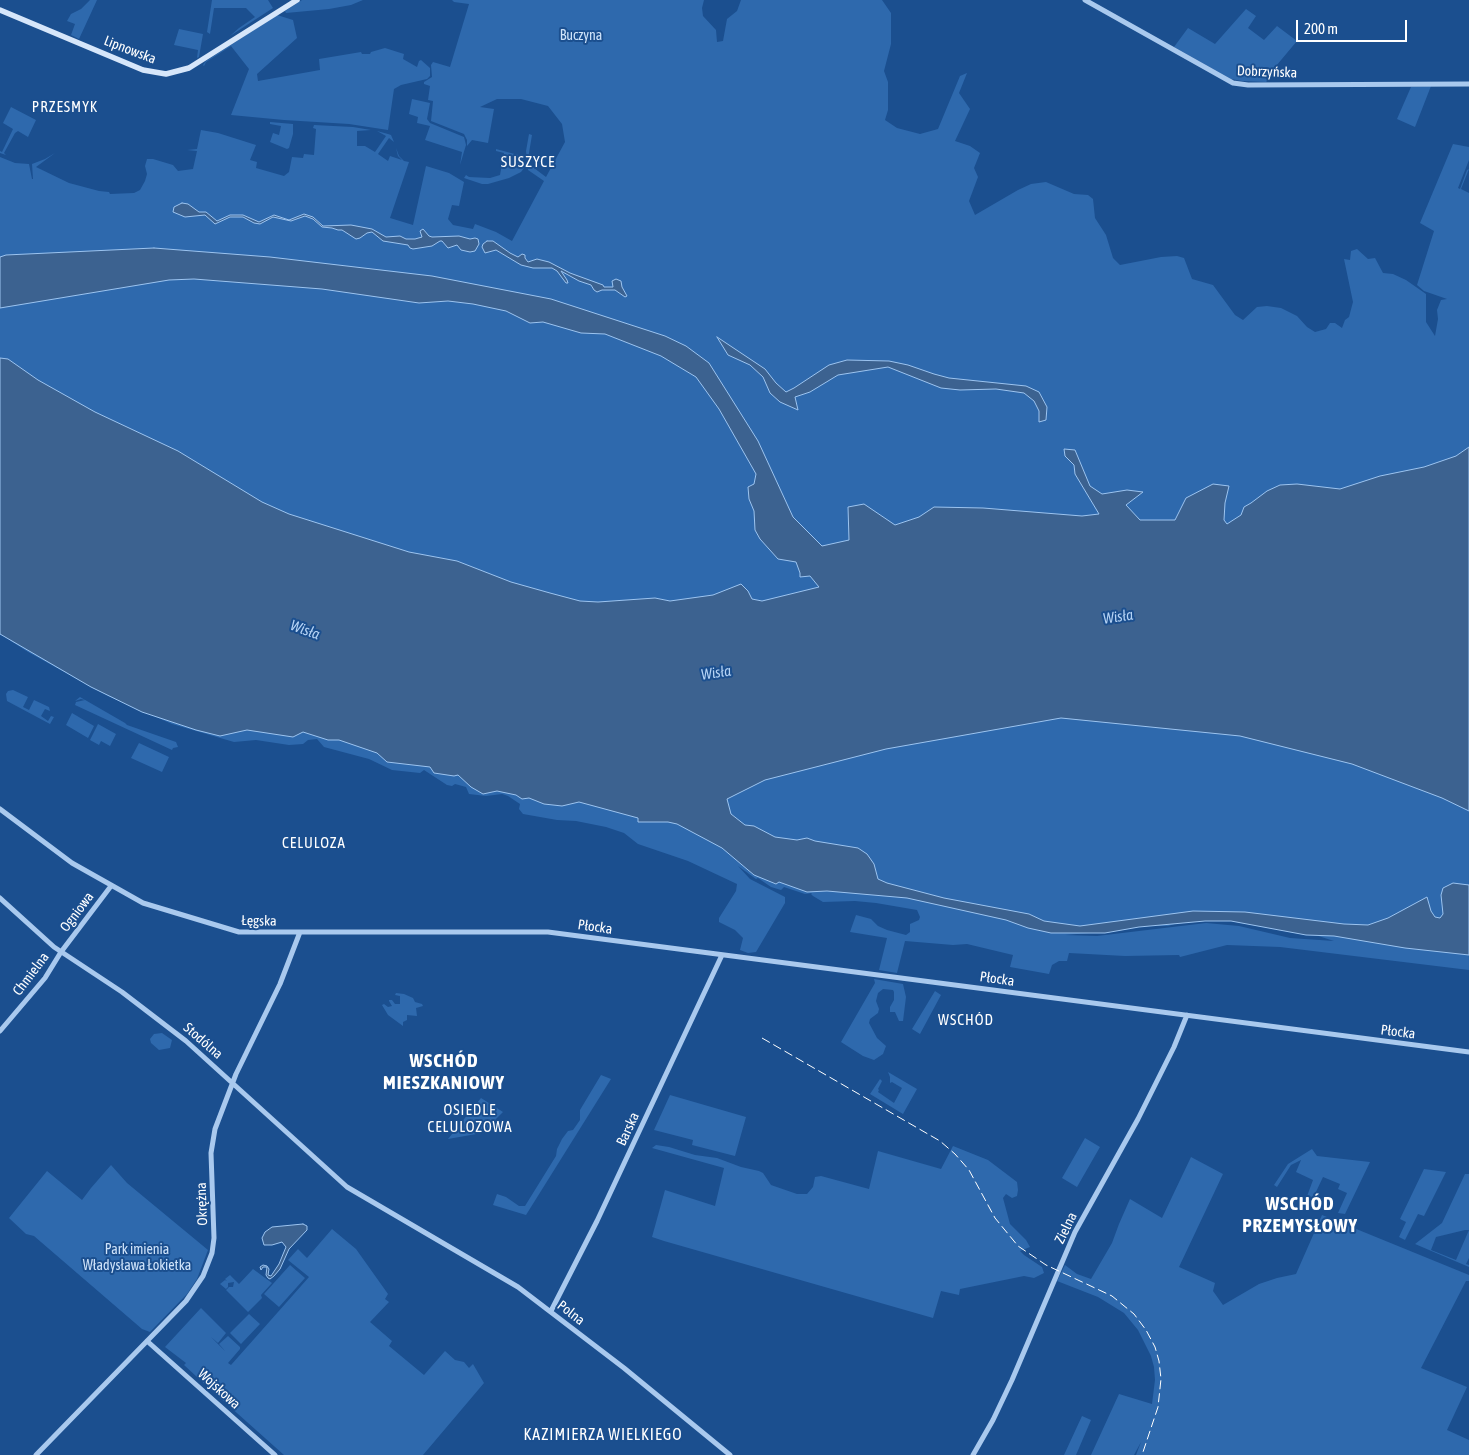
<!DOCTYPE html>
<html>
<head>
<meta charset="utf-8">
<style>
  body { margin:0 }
  #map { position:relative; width:1469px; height:1455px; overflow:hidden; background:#1b4f8f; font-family:"Asap Condensed",sans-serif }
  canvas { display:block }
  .scale { position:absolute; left:1296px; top:20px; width:111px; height:22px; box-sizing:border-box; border:2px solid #fff; border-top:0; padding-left:6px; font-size:15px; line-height:18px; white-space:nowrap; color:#fff; -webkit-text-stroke:4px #1b4f8f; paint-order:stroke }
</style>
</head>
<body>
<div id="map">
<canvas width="1469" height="1455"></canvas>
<div class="scale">200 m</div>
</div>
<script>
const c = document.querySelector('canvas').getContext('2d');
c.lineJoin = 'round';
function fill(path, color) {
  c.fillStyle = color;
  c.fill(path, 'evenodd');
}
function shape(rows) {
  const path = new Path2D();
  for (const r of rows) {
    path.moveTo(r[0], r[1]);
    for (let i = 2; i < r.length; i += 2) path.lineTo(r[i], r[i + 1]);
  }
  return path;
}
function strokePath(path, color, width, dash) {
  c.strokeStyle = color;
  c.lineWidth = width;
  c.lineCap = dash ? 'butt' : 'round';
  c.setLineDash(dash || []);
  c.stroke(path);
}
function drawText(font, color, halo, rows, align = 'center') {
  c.font = font + ' "Asap Condensed",sans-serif';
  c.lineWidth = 4;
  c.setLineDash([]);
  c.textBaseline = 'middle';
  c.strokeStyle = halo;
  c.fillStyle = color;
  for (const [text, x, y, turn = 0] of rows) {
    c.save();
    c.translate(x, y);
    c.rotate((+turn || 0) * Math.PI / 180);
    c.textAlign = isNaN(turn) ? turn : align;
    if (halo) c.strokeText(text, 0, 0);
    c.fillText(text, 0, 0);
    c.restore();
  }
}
const green = shape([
  [90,0,97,0,79,39,71,35,75,24,67,21,71,14,81,9],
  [212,0,268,0,273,8,230,36,239,28,255,17,246,8,214,8,210,34,207,32],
  [302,0,363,0,351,5,329,9,286,13,285,11],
  [452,0,704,0,702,8,703,16,716,30,717,42,723,41,727,19,737,11,741,0,882,0,891,13,891,44,884,71,888,82,888,110,885,120,897,128,920,134,938,129,960,76,967,73,959,93,970,109,955,141,970,146,980,153,974,168,978,177,969,201,975,215,1018,190,1031,184,1046,182,1074,194,1088,195,1093,199,1095,218,1106,235,1113,258,1120,265,1161,257,1177,256,1184,258,1192,279,1213,285,1235,315,1243,320,1257,307,1267,306,1281,308,1297,316,1307,327,1315,332,1326,329,1330,323,1335,323,1342,328,1345,320,1349,317,1353,302,1344,259,1350,260,1351,251,1357,249,1368,259,1375,258,1383,273,1393,274,1406,280,1426,294,1426,322,1435,336,1438,319,1437,310,1441,300,1447,299,1424,291,1417,285,1434,231,1420,223,1453,144,1469,147,1469,160,1458,188,1460,189,1467,170,1469,169,1461,189,1469,193,1469,970,1280,947,1227,945,1180,957,1179,955,1125,956,1069,953,1067,961,1059,961,1052,965,1049,974,1010,967,1013,955,967,944,953,945,905,941,897,973,879,970,887,938,850,932,856,915,871,919,878,926,887,930,906,935,910,932,910,924,919,920,920,917,917,910,876,903,855,901,823,902,813,896,811,894,812,893,805,894,784,887,781,890,771,887,758,878,756,879,738,866,750,879,785,897,785,903,756,952,748,953,740,950,743,938,735,930,719,922,719,918,736,891,737,884,688,861,638,844,624,833,606,827,576,821,557,820,523,814,519,809,520,804,508,796,502,794,486,796,469,794,466,787,455,784,452,786,447,785,424,770,420,773,392,770,369,759,324,747,317,739,308,740,303,744,289,745,256,740,234,742,172,724,108,696,28,652,0,634,0,157,15,163,29,164,32,179,33,179,32,164,45,159,55,153,36,167,69,183,99,191,109,192,110,194,134,193,140,190,145,181,147,174,145,166,147,159,153,159,173,165,178,171,193,169,197,151,187,150,197,149,201,130,218,133,256,145,250,160,257,162,256,168,284,176,289,172,292,157,303,158,304,154,314,155,316,129,313,128,314,125,353,127,371,130,357,131,357,146,365,146,375,152,386,136,377,131,388,134,391,135,394,142,389,138,378,154,388,161,390,156,402,160,398,156,396,148,399,156,404,161,409,162,390,218,413,225,426,166,449,173,464,182,459,206,452,205,448,219,453,225,473,229,475,224,496,232,512,241,544,181,528,170,526,151,529,134,532,135,528,159,530,165,546,177,565,142,562,124,548,106,521,99,497,99,480,107,494,109,488,143,472,140,467,146,467,140,464,134,431,121,433,101,428,100,430,86,424,84,424,82,432,77,431,65,433,62,450,67,469,4,454,2],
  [1241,919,1306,932,1334,941,1290,938,1239,926,1206,923,1097,936,1065,935,1115,931,1153,924,1159,926,1168,926,1188,920],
  [1246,9,1256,16,1248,28,1264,40,1277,26,1297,41,1266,78,1268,80,1266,82,1242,81,1231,79,1174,47,1188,28,1215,44],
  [277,15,293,20,297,38,257,74,258,81,320,70,319,59,361,52,362,54,370,54,371,52,385,48,404,54,403,59,417,67,419,61,421,60,430,68,430,76,427,79,401,85,394,89,388,130,349,124,284,120,231,115,249,69,231,46,206,62,204,66,203,65,206,61],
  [179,29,203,34,199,57,197,58,198,50,174,45],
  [1431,86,1415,127,1397,119,1411,87],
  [412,99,430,103,427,119,430,123,464,137,466,145,460,165,462,152,425,140,430,126,417,123,418,117,409,114],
  [11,107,36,120,28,137,18,131,15,133,4,153,6,155,0,153,0,151,2,152,13,129,3,123],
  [270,122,293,124,293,134,289,148,287,149,270,142,273,133,279,135,281,126,270,124],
  [496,149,522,156,524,158,524,168,521,172,509,178,488,184,482,184,464,178,466,175,469,177,490,178,500,175,504,153,496,151],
  [13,690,28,697,23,707,29,710,34,700,49,707,50,711,45,709,41,716,48,721,51,716,54,717,50,724,7,701,6,694,8,691],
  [80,697,125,723,127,725,176,742,178,747,173,748,172,750,75,705,76,702,85,700,81,699,75,701],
  [72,713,94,726,88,738,66,725],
  [98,724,116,734,110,746,101,741,99,745,90,740],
  [139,743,169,757,162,772,131,758],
  [874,979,903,984,906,997,903,1021,899,1021,895,1012,890,1012,890,1007,894,1000,894,992,893,990,883,989,878,993,876,1001,879,1009,878,1013,870,1019,869,1023,877,1038,886,1046,883,1054,874,1060,863,1056,841,1042,875,983],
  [935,991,941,995,920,1034,912,1029],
  [396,993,404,994,413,998,415,1002,422,1004,423,1006,416,1008,417,1016,407,1015,407,1020,403,1022,403,1026,388,1015,382,1005,384,1004,388,1007,392,1006,389,1001,389,1000,392,1000,395,1004,400,1004,400,996,395,995],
  [162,1033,172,1040,170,1048,159,1050,151,1043,150,1039,154,1034],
  [888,1072,917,1089,903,1114,870,1094,880,1079,882,1081,878,1089,879,1090,878,1092,894,1103,902,1088,892,1082,890,1083,890,1077],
  [601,1075,611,1079,526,1215,493,1205,497,1194,506,1197,519,1206,525,1206,556,1156,557,1149,562,1139,568,1131,573,1130,580,1120,580,1110],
  [670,1095,746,1117,735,1156,692,1145,693,1140,654,1130],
  [481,1098,503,1112,482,1133,448,1139],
  [1085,1138,1100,1147,1077,1187,1062,1178],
  [656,1145,669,1147,695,1155,717,1158,741,1167,759,1171,763,1173,771,1185,797,1194,807,1194,813,1187,815,1177,821,1176,869,1189,878,1151,941,1169,953,1146,988,1160,1017,1182,1018,1190,1017,1196,1012,1198,1006,1194,1003,1198,1010,1224,1026,1240,1030,1247,1020,1251,1024,1255,1042,1267,1044,1273,1034,1278,1024,1276,960,1289,959,1295,941,1291,933,1318,664,1241,652,1237,665,1190,715,1206,724,1168,652,1148],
  [1312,1149,1317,1156,1370,1162,1345,1214,1338,1213,1347,1193,1338,1189,1340,1184,1323,1177,1315,1194,1318,1195,1314,1203,1306,1199,1313,1180,1296,1172,1301,1160,1291,1165,1277,1187,1274,1185,1288,1164],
  [1191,1157,1223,1174,1179,1267,1215,1283,1213,1291,1223,1305,1259,1284,1277,1278,1296,1274,1322,1215,1469,1275,1469,1281,1466,1281,1421,1368,1467,1387,1447,1430,1469,1440,1469,1455,1136,1455,1141,1442,1134,1455,1091,1455,1119,1394,1152,1404,1155,1380,1154,1367,1151,1356,1138,1330,1124,1313,1098,1297,1057,1281,1065,1265,1077,1274,1091,1279,1112,1243,1119,1224,1130,1199,1162,1218],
  [111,1165,127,1183,208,1250,197,1279,187,1294,150,1332,142,1329,34,1236,26,1234,9,1218,47,1171,82,1200,91,1188],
  [1424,1169,1446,1172,1424,1216,1418,1214,1405,1240,1399,1237,1406,1222,1400,1219],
  [1465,1174,1469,1174,1469,1258,1466,1264,1469,1265,1469,1267,1415,1244,1442,1223],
  [1465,1230,1469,1230,1456,1260,1431,1250,1436,1237],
  [332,1229,356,1249,388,1294,385,1299,389,1302,370,1322,392,1341,389,1346,424,1375,445,1351,455,1360,464,1362,469,1368,473,1364,484,1383,423,1455,284,1455,210,1389,184,1365,186,1363,165,1347,201,1308,226,1333,218,1343,211,1337,225,1351,219,1344,228,1336,240,1347,240,1349,228,1363,231,1365,309,1277,288,1260,298,1249,307,1258],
  [290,1265,305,1278,279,1307,264,1294],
  [253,1269,272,1283,261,1295,262,1298,248,1312,226,1290,229,1287,233,1287,234,1282,228,1283,228,1287,226,1289,220,1284,225,1280,227,1281,225,1279,230,1275,239,1284],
  [249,1314,260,1324,241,1344,230,1333],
  [1082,1416,1091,1420,1076,1455,1064,1455]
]);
const water = shape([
  [182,203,188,204,199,212,206,212,217,221,230,215,243,215,259,222,274,215,289,220,304,214,313,217,323,226,351,225,372,229,386,237,400,236,406,239,415,239,422,237,420,231,423,229,429,236,432,237,459,236,470,239,475,238,478,239,479,244,475,251,470,252,461,250,457,245,448,248,442,241,440,241,432,246,413,249,410,248,408,245,383,241,372,232,367,233,360,238,356,239,342,230,338,230,332,228,322,227,313,219,305,216,291,221,273,217,260,224,254,223,243,217,230,217,215,224,205,215,185,217,173,212,174,207,182,203],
  [487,241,493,241,510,253,518,257,522,254,525,255,525,258,528,262,537,259,549,262,570,273,603,285,604,287,613,287,612,281,616,279,621,281,622,287,627,296,625,297,615,290,602,290,597,292,594,290,591,285,579,281,561,271,567,280,568,283,566,283,557,271,552,268,533,268,521,265,496,250,485,253,482,247,483,244,487,241],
  [154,248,270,257,432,276,551,299,665,336,686,346,709,363,758,441,793,517,822,546,849,540,848,507,864,504,895,525,919,517,934,507,983,508,1082,516,1099,514,1075,474,1074,465,1065,456,1064,449,1075,450,1090,486,1102,494,1127,490,1143,492,1126,505,1140,520,1175,520,1186,498,1213,484,1229,486,1225,503,1224,520,1227,524,1241,515,1244,507,1251,503,1267,491,1280,485,1297,484,1340,489,1380,476,1424,467,1456,456,1469,447,1469,811,1442,798,1352,764,1240,736,1061,718,886,749,765,780,727,799,731,814,745,825,754,826,775,837,797,840,807,838,815,841,858,848,867,854,874,864,878,879,887,883,944,898,1029,914,1044,921,1080,926,1193,911,1245,912,1344,924,1368,925,1388,918,1427,897,1431,911,1435,917,1440,918,1443,914,1441,895,1443,888,1453,883,1469,885,1469,955,1405,948,1334,936,1306,935,1231,921,1205,921,1139,927,1105,933,1051,933,1028,928,1006,920,907,898,827,891,807,892,779,882,776,884,754,875,722,848,677,824,668,822,638,822,638,818,579,802,562,806,544,804,529,798,522,799,516,795,497,791,483,794,471,787,458,775,454,776,434,773,430,767,387,762,377,753,339,740,328,740,303,732,293,737,247,730,220,736,196,730,142,712,91,687,0,634,0,358,8,359,38,380,95,412,178,451,262,502,289,514,409,552,457,561,511,582,550,593,580,601,598,602,655,598,670,601,713,595,741,584,748,591,752,599,762,601,819,587,810,576,800,577,800,573,796,562,778,559,760,539,755,530,754,511,749,499,748,487,754,484,756,474,719,409,696,377,661,356,605,334,581,333,543,322,530,323,506,311,473,304,448,301,419,303,322,289,194,279,169,280,0,308,0,257,6,255,154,248],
  [717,337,765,369,776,383,786,392,794,388,829,365,847,360,889,361,908,365,934,374,949,378,1026,386,1039,392,1047,407,1046,420,1039,422,1039,411,1034,401,1024,393,996,389,960,390,941,388,888,367,838,375,810,392,795,397,798,410,780,402,770,393,763,377,750,365,728,355,717,337],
  [303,1224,307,1226,307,1230,289,1249,280,1269,274,1276,270,1279,268,1278,266,1275,267,1267,263,1267,261,1270,260,1267,263,1265,267,1266,269,1269,268,1275,271,1276,279,1264,286,1247,282,1242,272,1245,264,1245,262,1238,265,1232,272,1227,303,1224]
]);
const tertiary = shape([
  [1085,0,1233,83,1248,85,1469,84],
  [0,809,72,863,143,903,239,932,548,932,1469,1052],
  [0,898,54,947,122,992,186,1041,347,1187,518,1287,624,1368,730,1455],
  [0,1031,45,978,61,952,111,886],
  [551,1311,597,1221,722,955],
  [147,1341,275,1455],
  [36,1455,186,1301,203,1276,212,1253,214,1238,211,1153,215,1129,236,1074,280,984,300,932],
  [973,1455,993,1420,1012,1380,1075,1232,1138,1119,1174,1047,1187,1015]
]);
const secondary = shape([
  [0,10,143,70,166,74,189,68,297,0]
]);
const rail = shape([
  [762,1038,940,1141,955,1154,969,1170,995,1218,1018,1246,1046,1265,1112,1296,1134,1314,1146,1330,1155,1347,1159,1361,1161,1379,1158,1407,1142,1455]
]);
const parkNames = [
  ["Buczyna",581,36],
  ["Park imienia",137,1250],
  ["Władysława Łokietka",137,1266]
];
const streetNames = [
  ["Lipnowska",130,50,21],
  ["Dobrzyńska",1267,72,2],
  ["Ogniowa",77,912,-53],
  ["Łęgska",259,921,1],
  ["Płocka",595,927,8],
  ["Chmielna",31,974,-53],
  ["Płocka",997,979,8],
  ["Płocka",1398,1032,7],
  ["Stodólna",203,1041,41],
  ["Barska",628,1129,-65],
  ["Okrężna",202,1204,-92],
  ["Zielna",1066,1228,-64],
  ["Polna",571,1313,38],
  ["Wojskowa",219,1389,42]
];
const neighbourhoodNames = [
  ["PRZESMYK",65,107],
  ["SUSZYCE",528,162],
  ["CELULOZA",314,843],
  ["WSCHÓD",966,1020],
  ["OSIEDLE",470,1110],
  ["CELULOZOWA",470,1127]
];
const waterNames = [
  ["Wisła",1118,617,-8],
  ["Wisła",305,630,20],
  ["Wisła",716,673,-8]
];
const quarterNames = [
  ["KAZIMIERZA WIELKIEGO",603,1435]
];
const districtNames = [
  ["WSCHÓD",444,1061],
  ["MIESZKANIOWY",444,1083],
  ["WSCHÓD",1300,1204],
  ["PRZEMYSŁOWY",1300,1226]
];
fill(green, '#2e69ad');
fill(water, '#3c6290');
strokePath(water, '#9cc4f0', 1);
strokePath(tertiary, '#a9c9ee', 5);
strokePath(secondary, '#d6e6fa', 5.5);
strokePath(rail, '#fff', 1, [9, 4]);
drawText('14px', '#cfe3fa', '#1b4f8f', parkNames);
drawText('14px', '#fff', '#1b4f8f', streetNames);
c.letterSpacing = '1px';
drawText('15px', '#fff', '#1b4f8f', neighbourhoodNames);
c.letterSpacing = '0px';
drawText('italic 15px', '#b5d3f5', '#1b4f8f', waterNames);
c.letterSpacing = '1px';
drawText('16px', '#fff', '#1b4f8f', quarterNames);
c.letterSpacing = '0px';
c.letterSpacing = '1px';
drawText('bold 19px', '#fff', '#1b4f8f', districtNames);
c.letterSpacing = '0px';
</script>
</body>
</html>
